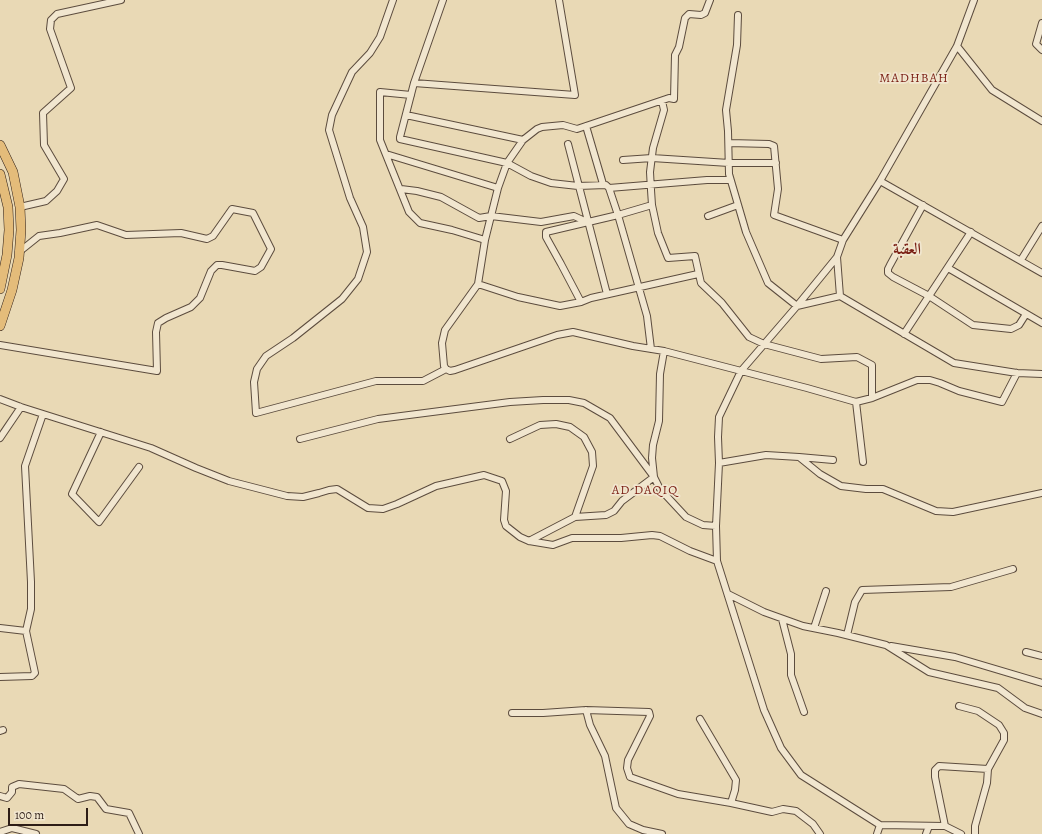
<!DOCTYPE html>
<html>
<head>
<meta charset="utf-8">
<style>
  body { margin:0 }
  #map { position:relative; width:1042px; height:834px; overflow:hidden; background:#e9d9b5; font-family:Alegreya,serif }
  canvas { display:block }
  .scale { position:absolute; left:8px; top:808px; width:80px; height:18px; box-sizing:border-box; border:2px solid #2d1d16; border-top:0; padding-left:5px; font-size:12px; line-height:14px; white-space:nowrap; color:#2d1d16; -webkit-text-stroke:3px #f1e6cf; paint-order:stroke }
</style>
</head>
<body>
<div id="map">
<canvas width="1042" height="834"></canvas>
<div class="scale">100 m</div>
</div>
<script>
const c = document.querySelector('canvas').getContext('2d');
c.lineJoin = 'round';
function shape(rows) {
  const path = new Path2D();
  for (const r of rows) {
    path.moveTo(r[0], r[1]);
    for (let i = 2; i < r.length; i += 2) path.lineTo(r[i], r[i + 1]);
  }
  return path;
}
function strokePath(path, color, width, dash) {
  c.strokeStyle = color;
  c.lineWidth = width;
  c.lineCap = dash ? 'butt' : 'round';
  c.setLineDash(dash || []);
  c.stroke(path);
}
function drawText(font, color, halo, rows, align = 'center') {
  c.font = font + ' Alegreya,Amiri,serif';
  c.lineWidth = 3.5;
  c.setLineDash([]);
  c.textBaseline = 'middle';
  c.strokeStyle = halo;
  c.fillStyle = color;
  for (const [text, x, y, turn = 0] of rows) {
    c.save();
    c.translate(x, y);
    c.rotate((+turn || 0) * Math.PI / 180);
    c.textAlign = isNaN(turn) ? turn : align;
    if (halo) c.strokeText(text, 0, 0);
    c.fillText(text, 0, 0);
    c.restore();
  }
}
const minor = shape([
  [393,0,380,37,370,53,352,72,332,115,329,130,350,198,363,227,367,252,358,279,342,299,293,338,266,356,257,369,254,382,256,413,376,381,423,381,446,369,450,371,455,370,557,335,573,332,633,346,664,351,807,388,856,402,872,398,917,380,930,380,940,383,959,391,1002,402,1017,373],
  [443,0,414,83,400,137,400,139,507,163,531,176,551,183,578,186,606,185,609,188,618,215,647,316,651,349],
  [738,15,737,45,726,110,728,131,729,174,746,232,768,283,797,306,840,296,837,257],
  [1042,23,1036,44,1042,50],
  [957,46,992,90,1042,121],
  [414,83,575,95,559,0],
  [411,95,380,92,380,140,409,212,420,223,452,230,485,240],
  [662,101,664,110,653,148,650,172,651,190,652,205,658,233,668,258,695,256,701,283,722,303,749,337,764,344,821,359,857,357,872,365,872,398],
  [406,115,523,140],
  [586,126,603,184],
  [729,143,769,144,774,146,778,189,774,215,843,240],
  [568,144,607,294],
  [386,154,498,188],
  [623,160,652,158,729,163,776,163],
  [880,181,1042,273],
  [609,188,707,180,730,180],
  [401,189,417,191,441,197,479,218,491,216,541,222,574,216,589,223],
  [923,205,890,265,888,269,888,273,893,277,929,296,973,325,1011,329,1019,325,1026,314],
  [20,207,46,201,57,191,64,179,44,145,43,113,71,88,50,29,51,20,57,14,121,0],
  [708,216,738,205],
  [1021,260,1042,226],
  [948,268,1042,323],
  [478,284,518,297,560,306,581,302,591,298,698,274],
  [840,296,954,363,1017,373,1042,374],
  [581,302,561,264,546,237,546,232,618,215,652,205],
  [904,334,971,232],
  [0,345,157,371,156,332,158,323,166,318,191,307,200,298,211,271,217,265,222,265,255,271,261,267,271,249,253,213,232,209,213,236,207,239,181,233,126,235,97,225,60,233,39,236,19,252],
  [664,351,660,374,659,421,653,445,652,458,654,477,660,489,686,517,703,525,716,526],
  [446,369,444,366,442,343,445,330,478,284,485,240,498,188,507,163,523,140,537,129,542,127,563,125,577,129,669,98,674,99,675,55,679,47,685,18,689,14,701,15,705,13,710,0],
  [0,399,21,407,151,448,196,468,229,481,287,496,303,497,319,493,329,490,337,489,368,508,383,509,397,504,436,486,484,475,502,481,506,491,504,520,506,526,520,537,529,541,553,545,572,538,621,538,652,535,660,536,690,551,717,561],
  [856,402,863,462],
  [101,432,72,494,99,522,139,467],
  [0,438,21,407],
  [300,439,378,419,510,402,543,400,569,400,584,403,610,418,654,477,622,501,614,511,606,515,575,517,593,466,592,452,584,437,570,427,556,424,540,425,510,439],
  [799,457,833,460],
  [719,463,766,455,799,457,820,474,841,486,866,489,883,489,936,511,953,512,1042,493],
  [529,541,575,517],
  [728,594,764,612,803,626,838,633,886,645,929,672,998,688,1025,708,1042,714],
  [782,619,791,654,791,675,804,712],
  [0,628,26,631,31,609,31,582,25,466,43,414],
  [814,628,826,591],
  [847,635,855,602,862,590,951,587,1013,569],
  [891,646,955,657,1042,683],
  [1026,652,1042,656],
  [0,677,32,676,35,673,26,631],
  [586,710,590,725,605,756,616,808,629,824,643,830,662,834],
  [512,713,543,713,586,710,649,712,650,716,628,760,627,768,630,777,678,794,731,803,772,812,783,809,796,811,813,824,820,834],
  [700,719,736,780,735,790,731,803],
  [0,731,3,730],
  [0,796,7,798,12,792,12,787,19,784,64,789,78,799,90,796,97,797,106,809,129,813,139,834],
  [945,826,935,777,935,770,939,766,988,769,1004,740,1004,733,999,725,978,711,959,706],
  [0,832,12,828,36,834],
  [877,834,880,825],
  [926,834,929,826],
  [961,834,945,826,880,825,801,775,781,748,764,710,717,561,716,526,719,463,718,437,719,417,741,371,797,306,837,257,843,240,880,181,957,46,974,0],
  [975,834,975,826,987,783,988,769]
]);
const primary = shape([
  [0,145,13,172,20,207,21,230,19,258,12,290,0,326],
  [0,174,8,207,9,230,7,255,0,289]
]);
const neighbourhoodNames = [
  ["MADHBAH",914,79],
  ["AD DAQIQ",645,491]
];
const districtNames = [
  ["العقبة",907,250]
];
strokePath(minor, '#5c4c3e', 8);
strokePath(primary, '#2d1d16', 10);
strokePath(minor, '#f1e6cf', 6);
strokePath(primary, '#e4bc7a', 9);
c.letterSpacing = '1px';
drawText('13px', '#7a1f14', '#f1e6cf', neighbourhoodNames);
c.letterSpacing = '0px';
drawText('bold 16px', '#7a1f14', '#f1e6cf', districtNames);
</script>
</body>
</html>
